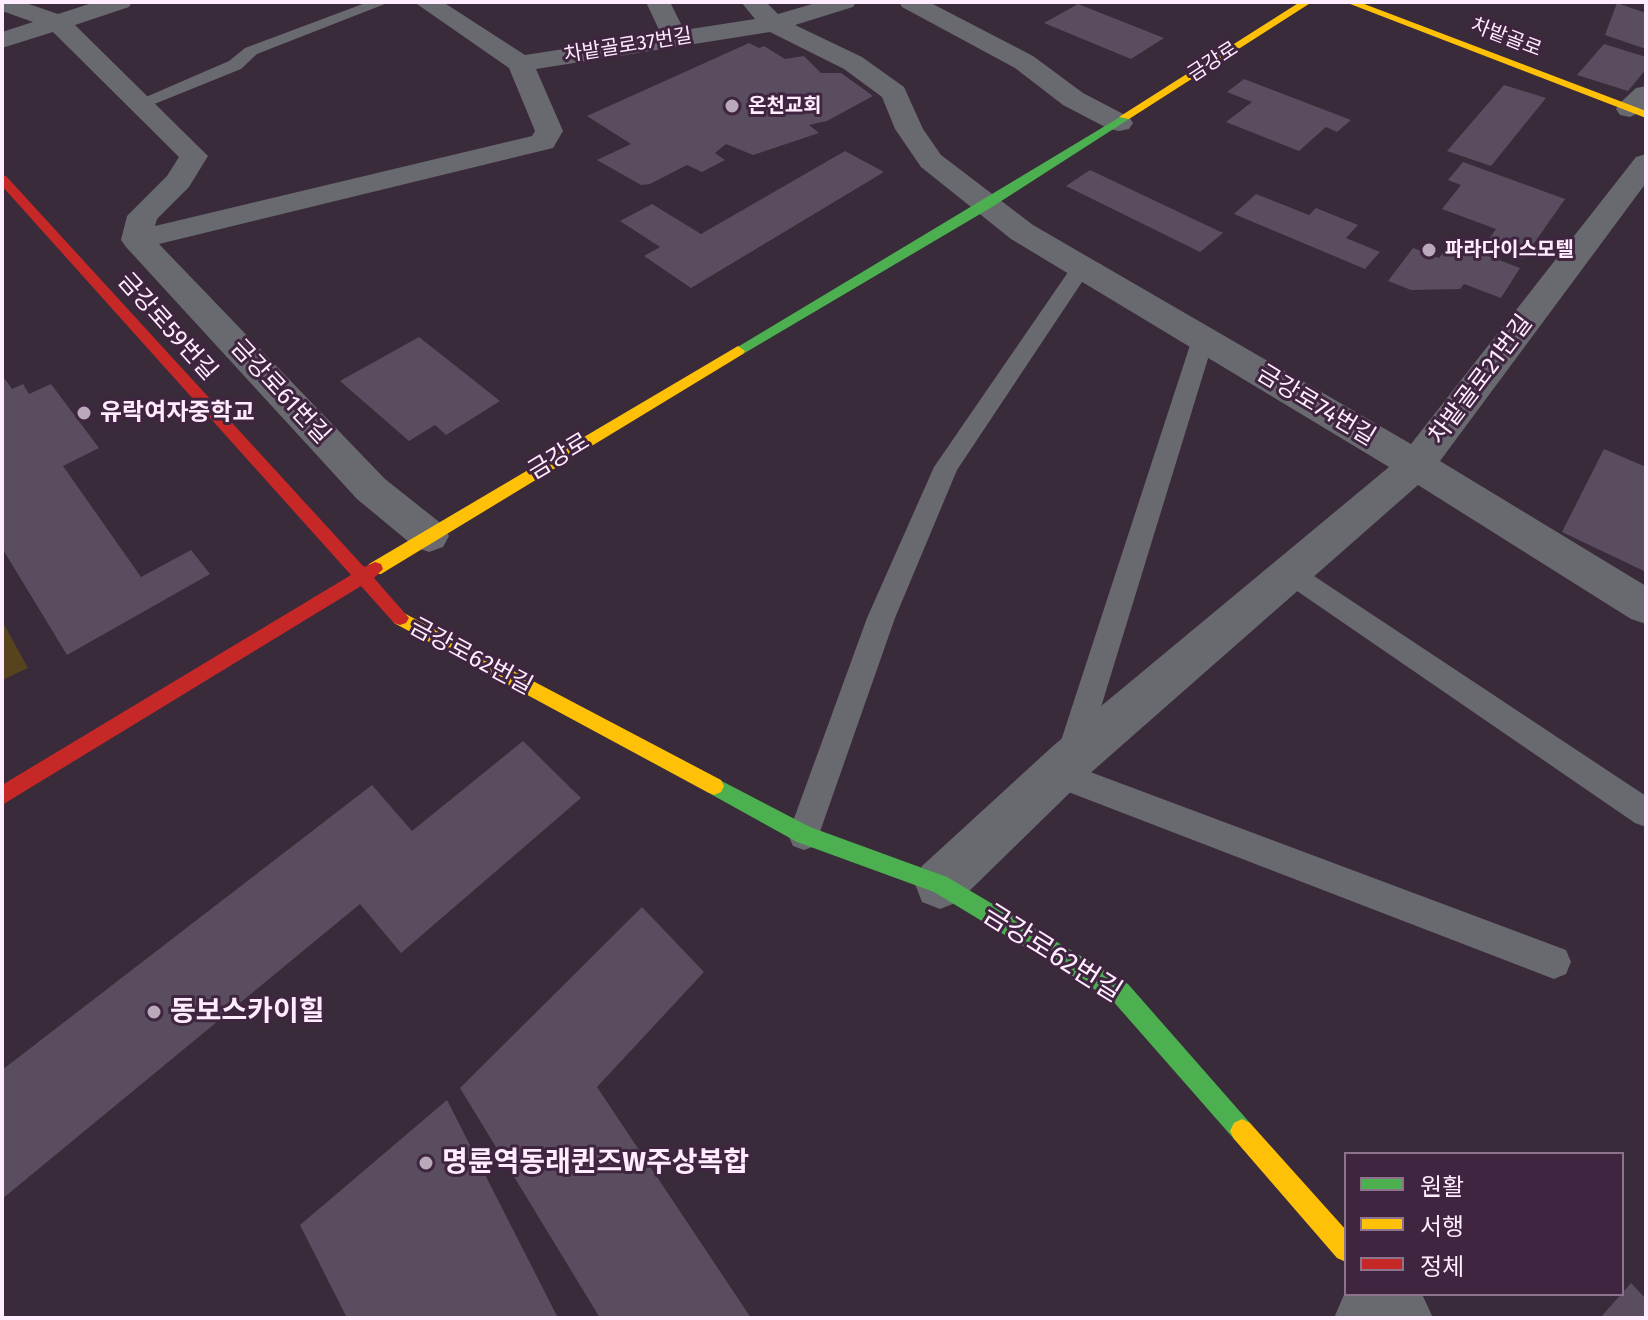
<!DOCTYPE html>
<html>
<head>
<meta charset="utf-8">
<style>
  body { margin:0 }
  #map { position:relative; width:1648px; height:1320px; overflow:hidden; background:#392b3a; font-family:"Fira Sans","Noto Sans KR",sans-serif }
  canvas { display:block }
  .frame { position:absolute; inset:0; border:4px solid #ffedff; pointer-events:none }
  .legend { position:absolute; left:1344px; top:1152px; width:280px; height:144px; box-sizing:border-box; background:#3f2540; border:2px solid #8c758c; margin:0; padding:10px 14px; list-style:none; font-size:24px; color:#ffedff }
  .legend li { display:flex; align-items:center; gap:16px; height:40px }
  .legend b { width:40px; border:2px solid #8c758c }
</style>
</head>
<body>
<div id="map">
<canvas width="1648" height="1320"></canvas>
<div class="frame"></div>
<ul class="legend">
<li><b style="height:10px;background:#4caf50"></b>원활</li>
<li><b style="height:10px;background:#ffc107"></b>서행</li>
<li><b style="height:10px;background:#c62828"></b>정체</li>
</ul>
</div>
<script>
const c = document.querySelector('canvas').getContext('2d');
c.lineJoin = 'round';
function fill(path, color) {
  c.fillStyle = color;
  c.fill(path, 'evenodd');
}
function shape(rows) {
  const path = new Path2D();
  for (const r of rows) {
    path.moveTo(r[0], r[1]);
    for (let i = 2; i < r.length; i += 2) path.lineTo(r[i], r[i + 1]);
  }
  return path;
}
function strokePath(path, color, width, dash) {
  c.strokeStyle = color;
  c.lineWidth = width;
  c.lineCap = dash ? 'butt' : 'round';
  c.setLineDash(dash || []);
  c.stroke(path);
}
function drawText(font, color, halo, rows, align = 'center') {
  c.font = font + ' "Fira Sans","Noto Sans KR",sans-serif';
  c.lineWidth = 6;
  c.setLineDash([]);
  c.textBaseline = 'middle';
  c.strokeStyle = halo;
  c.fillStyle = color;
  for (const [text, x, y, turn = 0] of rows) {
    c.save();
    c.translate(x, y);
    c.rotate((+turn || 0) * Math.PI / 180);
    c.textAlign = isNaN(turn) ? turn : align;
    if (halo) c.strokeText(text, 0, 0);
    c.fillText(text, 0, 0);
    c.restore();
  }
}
const green = shape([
  [2,621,28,668,2,680]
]);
const building = shape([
  [1617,3,1646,13,1646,49,1605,35],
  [1078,4,1164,38,1131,59,1044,23],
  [749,43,759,48,764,46,785,59,804,56,821,73,841,73,873,96,827,121,809,125,819,133,753,155,726,144,715,153,725,160,702,172,687,165,650,184,641,185,597,160,631,144,587,116],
  [1604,44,1646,57,1646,69,1628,91,1577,75],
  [1244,79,1351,120,1337,132,1326,127,1299,151,1226,122,1252,102,1227,92],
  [1504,85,1546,98,1491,166,1447,151],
  [845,151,884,172,691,288,644,256,660,247,620,221,652,204,701,234],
  [1463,162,1565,199,1523,259,1485,245,1496,229,1442,209,1461,185,1448,180],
  [1090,170,1223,233,1200,252,1066,186],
  [1256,194,1309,215,1316,208,1358,225,1346,238,1380,252,1365,269,1234,214],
  [1451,242,1520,268,1501,298,1464,284,1460,289,1411,290,1388,281,1413,248,1439,258],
  [419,337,500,401,446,435,435,425,409,441,340,381],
  [2,375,12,389,23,384,29,394,51,384,99,448,63,466,141,577,191,550,210,574,67,655,2,548],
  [1604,449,1646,467,1646,572,1562,532],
  [523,741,581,798,401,953,360,904,2,1199,2,1070,372,785,412,831],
  [642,907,704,972,597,1087,751,1318,600,1318,460,1088],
  [447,1100,558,1318,347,1318,300,1225],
  [1631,1283,1646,1299,1646,1318,1600,1318]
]);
const lane = shape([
  [368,2,390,2,257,54,241,69,147,107,141,108,132,103,229,61,245,48,368,2],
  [1082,261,1092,267,957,470,895,618,815,846,804,850,793,846,788,835,867,618,934,467,1075,262,1082,261],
  [1203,332,1211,334,1214,339,1086,756,1082,766,1077,767,1566,950,1571,962,1566,974,1554,979,1045,783,1041,773,1045,763,1058,760,1056,756,1192,339,1195,334,1203,332],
  [1290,562,1299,566,1646,796,1646,827,1635,823,1281,580,1277,573,1281,566,1290,562],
  [1346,1290,1346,1294,1385,1294,1375,1318,1334,1318,1346,1290]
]);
const street = shape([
  [2,2,23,2,58,14,95,2,132,2,129,7,75,25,208,156,189,187,157,219,155,226,532,136,535,131,509,68,414,2,443,2,525,55,661,34,646,2,670,2,684,30,755,19,741,2,766,2,778,14,819,2,856,2,853,7,795,25,862,57,904,87,923,129,941,155,1033,225,1411,444,1636,157,1646,154,1646,183,1440,461,1646,586,1646,624,1631,619,1418,485,1087,776,958,902,940,909,922,902,915,884,922,866,1053,746,1389,467,1011,239,921,167,895,129,882,97,844,69,770,32,536,69,563,131,553,148,159,244,385,479,443,525,449,536,443,547,429,552,415,547,357,499,126,247,121,240,127,216,167,176,179,157,53,32,2,48,2,32,33,22,2,11,2,2],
  [899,2,929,2,1033,56,1083,93,1129,117,1133,123,1129,129,1119,131,1109,129,1063,105,1015,68,902,7,899,2],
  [1646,86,1646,109,1630,117,1620,115,1616,109,1620,103,1636,88,1646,86],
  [1352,1294,1422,1294,1433,1318,1362,1318,1352,1294]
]);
const fast = shape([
  [1125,114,1131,117,1129,119,992,207,743,354,733,354,731,351,1125,114],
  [714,777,810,827,947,877,1128,984,1250,1123,1254,1131,1250,1139,1242,1143,1234,1139,1112,1000,934,892,797,842,707,792,704,786,707,780,714,777]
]);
const slow = shape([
  [1300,2,1312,2,1129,119,1119,117,1300,2],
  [1345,2,1359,2,1646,111,1646,118,1345,2],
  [738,346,745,351,743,354,381,574,369,574,367,569,369,564,738,346],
  [400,611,721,780,724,786,721,792,714,795,707,792,394,623,391,618,394,613,400,611],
  [1242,1119,1250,1123,1346,1230,1346,1262,1337,1258,1234,1139,1230,1131,1234,1123,1242,1119]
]);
const jam = shape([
  [2,175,6,176,364,567,375,562,381,564,383,569,374,578,409,618,406,623,400,625,394,623,361,586,2,805,2,785,351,575,2,186,2,175]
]);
const markers = [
  [732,106,8,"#baa9ba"],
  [1429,250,8,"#baa9ba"],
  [84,413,8,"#baa9ba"],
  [154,1012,8,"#baa9ba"],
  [426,1163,8,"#baa9ba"]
];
const farStreetnames = [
  ["차밭골로",1506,38,21],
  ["차밭골로37번길",628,46,-9],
  ["금강로",1213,62,-33]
];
const farPoinames = [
  ["온천교회",748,106],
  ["파라다이스모텔",1445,250]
];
const streetNames = [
  ["금강로59번길",167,327,48],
  ["차밭골로21번길",1481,380,-53],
  ["금강로61번길",280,392,47],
  ["금강로74번길",1316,406,31],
  ["금강로",559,457,-31],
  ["금강로62번길",471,657,28]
];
const poiNames = [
  ["유락여자중학교",100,413]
];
const nearStreetnames = [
  ["금강로62번길",1052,954,32]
];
const nearPoinames = [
  ["동보스카이힐",170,1012],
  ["명륜역동래퀸즈W주상복합",442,1163]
];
fill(green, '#57441f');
fill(building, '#594d5f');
fill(lane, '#696970');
fill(street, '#696970');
fill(fast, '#4caf50');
fill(slow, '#ffc107');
fill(jam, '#c62828');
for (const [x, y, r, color] of markers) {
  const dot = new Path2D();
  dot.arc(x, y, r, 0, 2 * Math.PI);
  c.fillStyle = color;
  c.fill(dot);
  strokePath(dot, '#3f2540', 3);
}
drawText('20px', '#ffedff', '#3f2540', farStreetnames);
drawText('bold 20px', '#ffedff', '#3f2540', farPoinames, 'left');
drawText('24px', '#ffedff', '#3f2540', streetNames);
drawText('bold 24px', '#ffedff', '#3f2540', poiNames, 'left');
drawText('28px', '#ffedff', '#3f2540', nearStreetnames);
drawText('bold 28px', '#ffedff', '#3f2540', nearPoinames, 'left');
</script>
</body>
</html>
